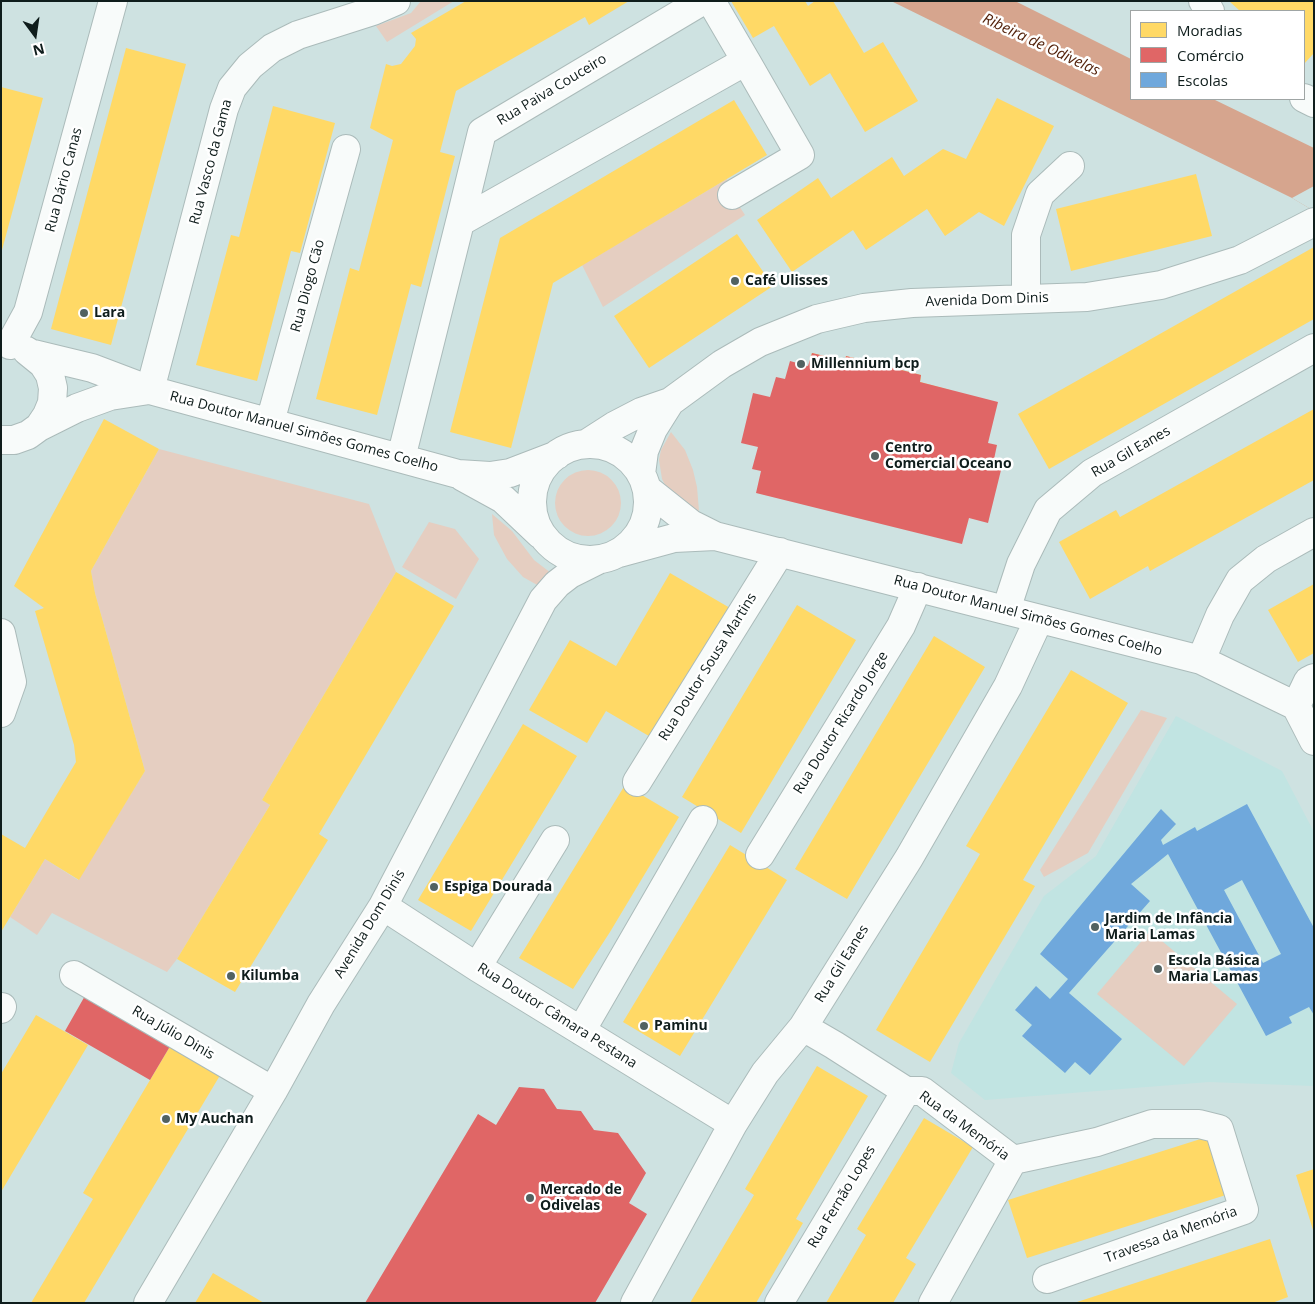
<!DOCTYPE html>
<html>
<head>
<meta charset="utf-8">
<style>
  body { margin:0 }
  #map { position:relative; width:1315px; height:1304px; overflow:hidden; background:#cee2e1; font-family:"Open Sans",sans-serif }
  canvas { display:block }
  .frame { position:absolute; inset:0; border:2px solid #0f1d1c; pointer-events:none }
  .legend { position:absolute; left:1130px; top:10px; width:175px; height:90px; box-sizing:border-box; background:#fff; border:1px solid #9fa5a4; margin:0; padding:6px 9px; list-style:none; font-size:15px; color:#0f1d1c }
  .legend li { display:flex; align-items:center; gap:10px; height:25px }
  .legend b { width:25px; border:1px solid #9fa5a4 }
  .north { position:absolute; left:10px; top:10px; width:50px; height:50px; -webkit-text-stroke:4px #fff; paint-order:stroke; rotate:166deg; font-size:14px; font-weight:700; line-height:20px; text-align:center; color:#0f1d1c }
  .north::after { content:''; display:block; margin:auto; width:18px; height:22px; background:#0f1d1c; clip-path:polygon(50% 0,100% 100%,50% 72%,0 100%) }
</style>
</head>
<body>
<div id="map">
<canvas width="1315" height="1304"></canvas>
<div class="frame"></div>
<ul class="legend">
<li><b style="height:14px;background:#ffd966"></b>Moradias</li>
<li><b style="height:14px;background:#e06666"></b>Comércio</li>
<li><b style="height:14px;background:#6fa8dc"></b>Escolas</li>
</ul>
<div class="north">N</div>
</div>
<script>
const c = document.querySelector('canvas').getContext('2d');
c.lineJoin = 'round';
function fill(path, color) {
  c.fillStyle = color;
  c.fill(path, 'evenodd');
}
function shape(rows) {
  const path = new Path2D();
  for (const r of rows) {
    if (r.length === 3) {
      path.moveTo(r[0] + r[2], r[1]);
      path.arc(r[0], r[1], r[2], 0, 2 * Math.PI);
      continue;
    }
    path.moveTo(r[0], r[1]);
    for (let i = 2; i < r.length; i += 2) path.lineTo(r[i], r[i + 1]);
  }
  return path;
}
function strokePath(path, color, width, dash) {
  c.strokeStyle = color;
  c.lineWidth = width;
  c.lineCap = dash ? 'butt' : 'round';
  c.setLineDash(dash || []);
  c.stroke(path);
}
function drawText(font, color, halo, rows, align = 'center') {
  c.font = font + ' "Open Sans",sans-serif';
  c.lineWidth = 5;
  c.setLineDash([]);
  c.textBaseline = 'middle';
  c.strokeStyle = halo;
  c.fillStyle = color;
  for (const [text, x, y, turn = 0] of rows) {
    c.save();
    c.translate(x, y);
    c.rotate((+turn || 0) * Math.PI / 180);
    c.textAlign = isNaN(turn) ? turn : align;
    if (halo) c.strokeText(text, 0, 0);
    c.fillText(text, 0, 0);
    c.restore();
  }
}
const built = shape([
  [1176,716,1282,771,1314,832,1314,1086,1209,1082,985,1100,951,1073,959,1043,1044,896,1096,856]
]);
const green = shape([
  [421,1,454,1,387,42,376,26,411,13],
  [727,179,732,195,745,215,603,307,582,265],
  [671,432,685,450,693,470,697,487,699,511,688,507,666,487,662,479,659,460,661,450],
  [159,449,369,504,396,572,262,800,270,805,177,959,167,972,52,913,37,935,10,917,45,859,78,880,145,771,95,593,91,571],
  [588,503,33],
  [492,514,512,531,534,560,551,573,539,586,523,577,507,559,494,535],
  [429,522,455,529,479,559,456,599,402,567],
  [1141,710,1167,718,1088,853,1044,877,1040,870],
  [1150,931,1237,1004,1184,1066,1097,994]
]);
const water = shape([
  [891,1,1015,1,1131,59,1131,99,1213,99,1314,148,1314,211,1292,198]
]);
const pier = shape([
  [1314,186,1314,211,1292,198]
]);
const homes = shape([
  [466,1,629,1,589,25,585,17,456,91,440,152,455,156,421,287,411,284,377,415,316,399,350,268,359,271,393,140,370,128,386,64,392,66,401,64,415,46,416,39,411,33],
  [731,1,805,1,808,6,815,1,833,1,864,53,883,42,918,101,865,132,830,73,810,86,774,26,753,38],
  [1229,1,1314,1,1314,53,1304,64,1304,11,1240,11],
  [126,48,186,64,111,345,51,329],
  [1,87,43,98,2,250,1,250],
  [997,98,1054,126,1004,226,979,212,945,236,927,209,866,250,853,230,792,272,757,220,818,178,831,198,892,157,904,176,943,149,966,159],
  [734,100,767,155,553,283,511,448,450,432,500,238],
  [273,106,335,123,300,253,291,251,257,381,196,365,231,235,239,237],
  [1196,174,1212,236,1071,271,1056,209],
  [737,234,773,286,649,368,614,316],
  [1314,247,1314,319,1049,469,1018,414],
  [812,353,845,361,846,356,921,375,920,382,950,390,920,507,896,501,895,507,804,484,806,477,781,471],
  [1314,409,1314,480,1150,571,1148,566,1090,599,1059,542,1116,510,1120,517],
  [104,419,159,449,91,571,95,593,145,771,79,880,45,859,1,932,1,834,25,848,76,762,74,745,35,611,44,608,14,586],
  [396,572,454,606,319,834,328,840,235,992,177,959,270,805,262,800],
  [670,573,730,608,654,739,606,711,587,743,529,710,570,640,616,666],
  [1314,584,1314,653,1298,662,1268,610],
  [797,605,856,640,741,833,682,797],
  [934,636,985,667,847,899,795,869],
  [1071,670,1128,703,1023,880,1035,886,930,1062,876,1030,980,854,966,846],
  [523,724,577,756,471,931,418,900],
  [625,785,679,817,610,932,573,989,519,958],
  [730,845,787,880,680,1056,623,1022],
  [36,1015,88,1045,1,1192,1,1074],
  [172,1043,222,1072,84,1303,31,1303,93,1199,83,1193],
  [817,1066,868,1096,796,1219,803,1223,756,1303,690,1303,754,1195,745,1189],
  [924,1118,973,1147,906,1258,916,1264,893,1303,826,1303,866,1235,857,1229],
  [1210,1136,1229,1194,1027,1258,1008,1200],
  [1314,1169,1314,1230,1313,1230,1296,1175],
  [1270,1239,1288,1297,1272,1303,1074,1303],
  [213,1273,242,1290,264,1303,195,1303]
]);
const shops = shape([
  [812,353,845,361,846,356,921,375,920,382,998,402,988,443,997,445,993,464,1002,466,988,523,969,518,962,544,756,493,761,471,752,469,758,447,741,443,753,393,770,397,776,377,785,379,790,361,808,366],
  [86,994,172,1043,150,1080,65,1031],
  [519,1087,544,1089,557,1109,581,1111,594,1130,618,1133,646,1173,629,1203,647,1214,595,1303,365,1303,478,1114,496,1125]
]);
const schools = shape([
  [1247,804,1314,928,1314,1015,1309,1007,1289,1017,1292,1023,1266,1036,1168,854,1131,884,1150,901,1069,993,1122,1039,1090,1075,1075,1062,1065,1073,1022,1036,1032,1025,1015,1010,1036,986,1050,999,1068,979,1040,954,1161,809,1176,824,1161,840,1163,845,1195,827,1197,831],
  [1242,880,1281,954,1263,963,1224,890]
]);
const minor = shape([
  [711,1,746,61],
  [1203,1,1210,11],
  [1304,98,1314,103],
  [460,222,482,132,702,1],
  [1026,299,1026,235,1040,194,1070,166],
  [10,345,28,312,113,1],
  [34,354,92,368,150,390,458,474,490,476,510,473,557,455],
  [150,390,224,109,232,88,250,66,272,48,298,35,373,11,396,1],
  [270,422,346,149],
  [39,427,77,408,110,396,149,390],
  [1,440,14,440,28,435,39,427,47,415,52,403,53,388,50,375,43,364,27,351],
  [586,444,614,426,641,412,670,402,722,364,760,342,817,319,864,308,912,303,1087,297,1161,285,1240,260,1314,222],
  [590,502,58],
  [401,458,460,222,746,61,800,155,732,195],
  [641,474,644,451,653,429,670,402],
  [463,477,503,499,540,534],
  [647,489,691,524,715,536,1201,660,1296,706,1314,741],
  [619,553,674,538,715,536],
  [1006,610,1021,564,1048,510,1092,473,1314,348],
  [1,633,12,682,1,713],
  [1201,660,1220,615,1240,580,1266,559,1314,532],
  [1296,706,1308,681,1314,678],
  [637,782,780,552],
  [760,855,901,626,918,587],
  [383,906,477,967,733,1124],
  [477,967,555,840],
  [74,975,273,1091],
  [1,1009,2,1007],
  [803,1027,834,1045,906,1091,922,1091,1013,1160,933,1303],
  [581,1031,703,820],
  [1013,1160,1097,1142,1152,1124,1199,1124,1219,1129,1244,1210,1047,1279],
  [148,1303,273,1091,321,1004,383,906,543,600,557,584,570,574,600,559],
  [635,1303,733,1124,765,1073,803,1027,909,858,1008,686,1039,619],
  [779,1303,906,1091]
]);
const markers = [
  [735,281,5,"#526261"],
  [84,313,5,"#526261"],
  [801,364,5,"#526261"],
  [875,456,5,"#526261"],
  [434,887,5,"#526261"],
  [1095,927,5,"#526261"],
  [1158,969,5,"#526261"],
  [231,976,5,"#526261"],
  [644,1026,5,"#526261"],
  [166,1119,5,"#526261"],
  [530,1198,5,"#526261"]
];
const streetNames = [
  ["Rua Paiva Couceiro",552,90,-31],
  ["Rua Vasco da Gama",211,162,-75],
  ["Rua Dário Canas",64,180,-75],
  ["Rua Diogo Cão",308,286,-75],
  ["Avenida Dom Dinis",987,300,-2],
  ["Rua Doutor Manuel Simões Gomes Coelho",304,432,15],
  ["Rua Gil Eanes",1131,452,-30],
  ["Rua Doutor Manuel Simões Gomes Coelho",1028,616,15],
  ["Rua Doutor Sousa Martins",708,667,-58],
  ["Rua Doutor Ricardo Jorge",841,723,-58],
  ["Avenida Dom Dinis",370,924,-59],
  ["Rua Gil Eanes",842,964,-58],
  ["Rua Doutor Câmara Pestana",557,1016,32],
  ["Rua Júlio Dinis",173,1033,30],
  ["Rua da Memória",964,1126,36],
  ["Rua Fernão Lopes",842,1197,-59],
  ["Travessa da Memória",1171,1235,-20]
];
const poiNames = [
  ["Café Ulisses",745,281],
  ["Lara",94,313],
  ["Millennium bcp",811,364],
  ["Centro",885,448],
  ["Comercial Oceano",885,464],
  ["Espiga Dourada",444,887],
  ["Jardim de Infância",1105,919],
  ["Maria Lamas",1105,935],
  ["Escola Básica",1168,961],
  ["Maria Lamas",1168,977],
  ["Kilumba",241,976],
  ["Paminu",654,1026],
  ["My Auchan",176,1119],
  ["Mercado de",540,1190],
  ["Odivelas",540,1206]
];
const waterNames = [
  ["Ribeira de Odivelas",1041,45,25]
];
fill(built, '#c1e4e2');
fill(green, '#e5cec1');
fill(water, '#d6a58e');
fill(pier, '#cee2e1');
fill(homes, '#ffd966');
fill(shops, '#e06666');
fill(schools, '#6fa8dc');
strokePath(minor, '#abbbba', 30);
strokePath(minor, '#f8fbfa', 28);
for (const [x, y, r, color] of markers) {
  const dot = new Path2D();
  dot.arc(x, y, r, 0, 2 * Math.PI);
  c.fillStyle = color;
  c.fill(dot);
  strokePath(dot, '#fff', 2);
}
drawText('14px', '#0f1d1c', '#fff', streetNames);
drawText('bold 14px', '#0f1d1c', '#fff', poiNames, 'left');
drawText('italic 15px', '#511f08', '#fff', waterNames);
</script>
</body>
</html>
